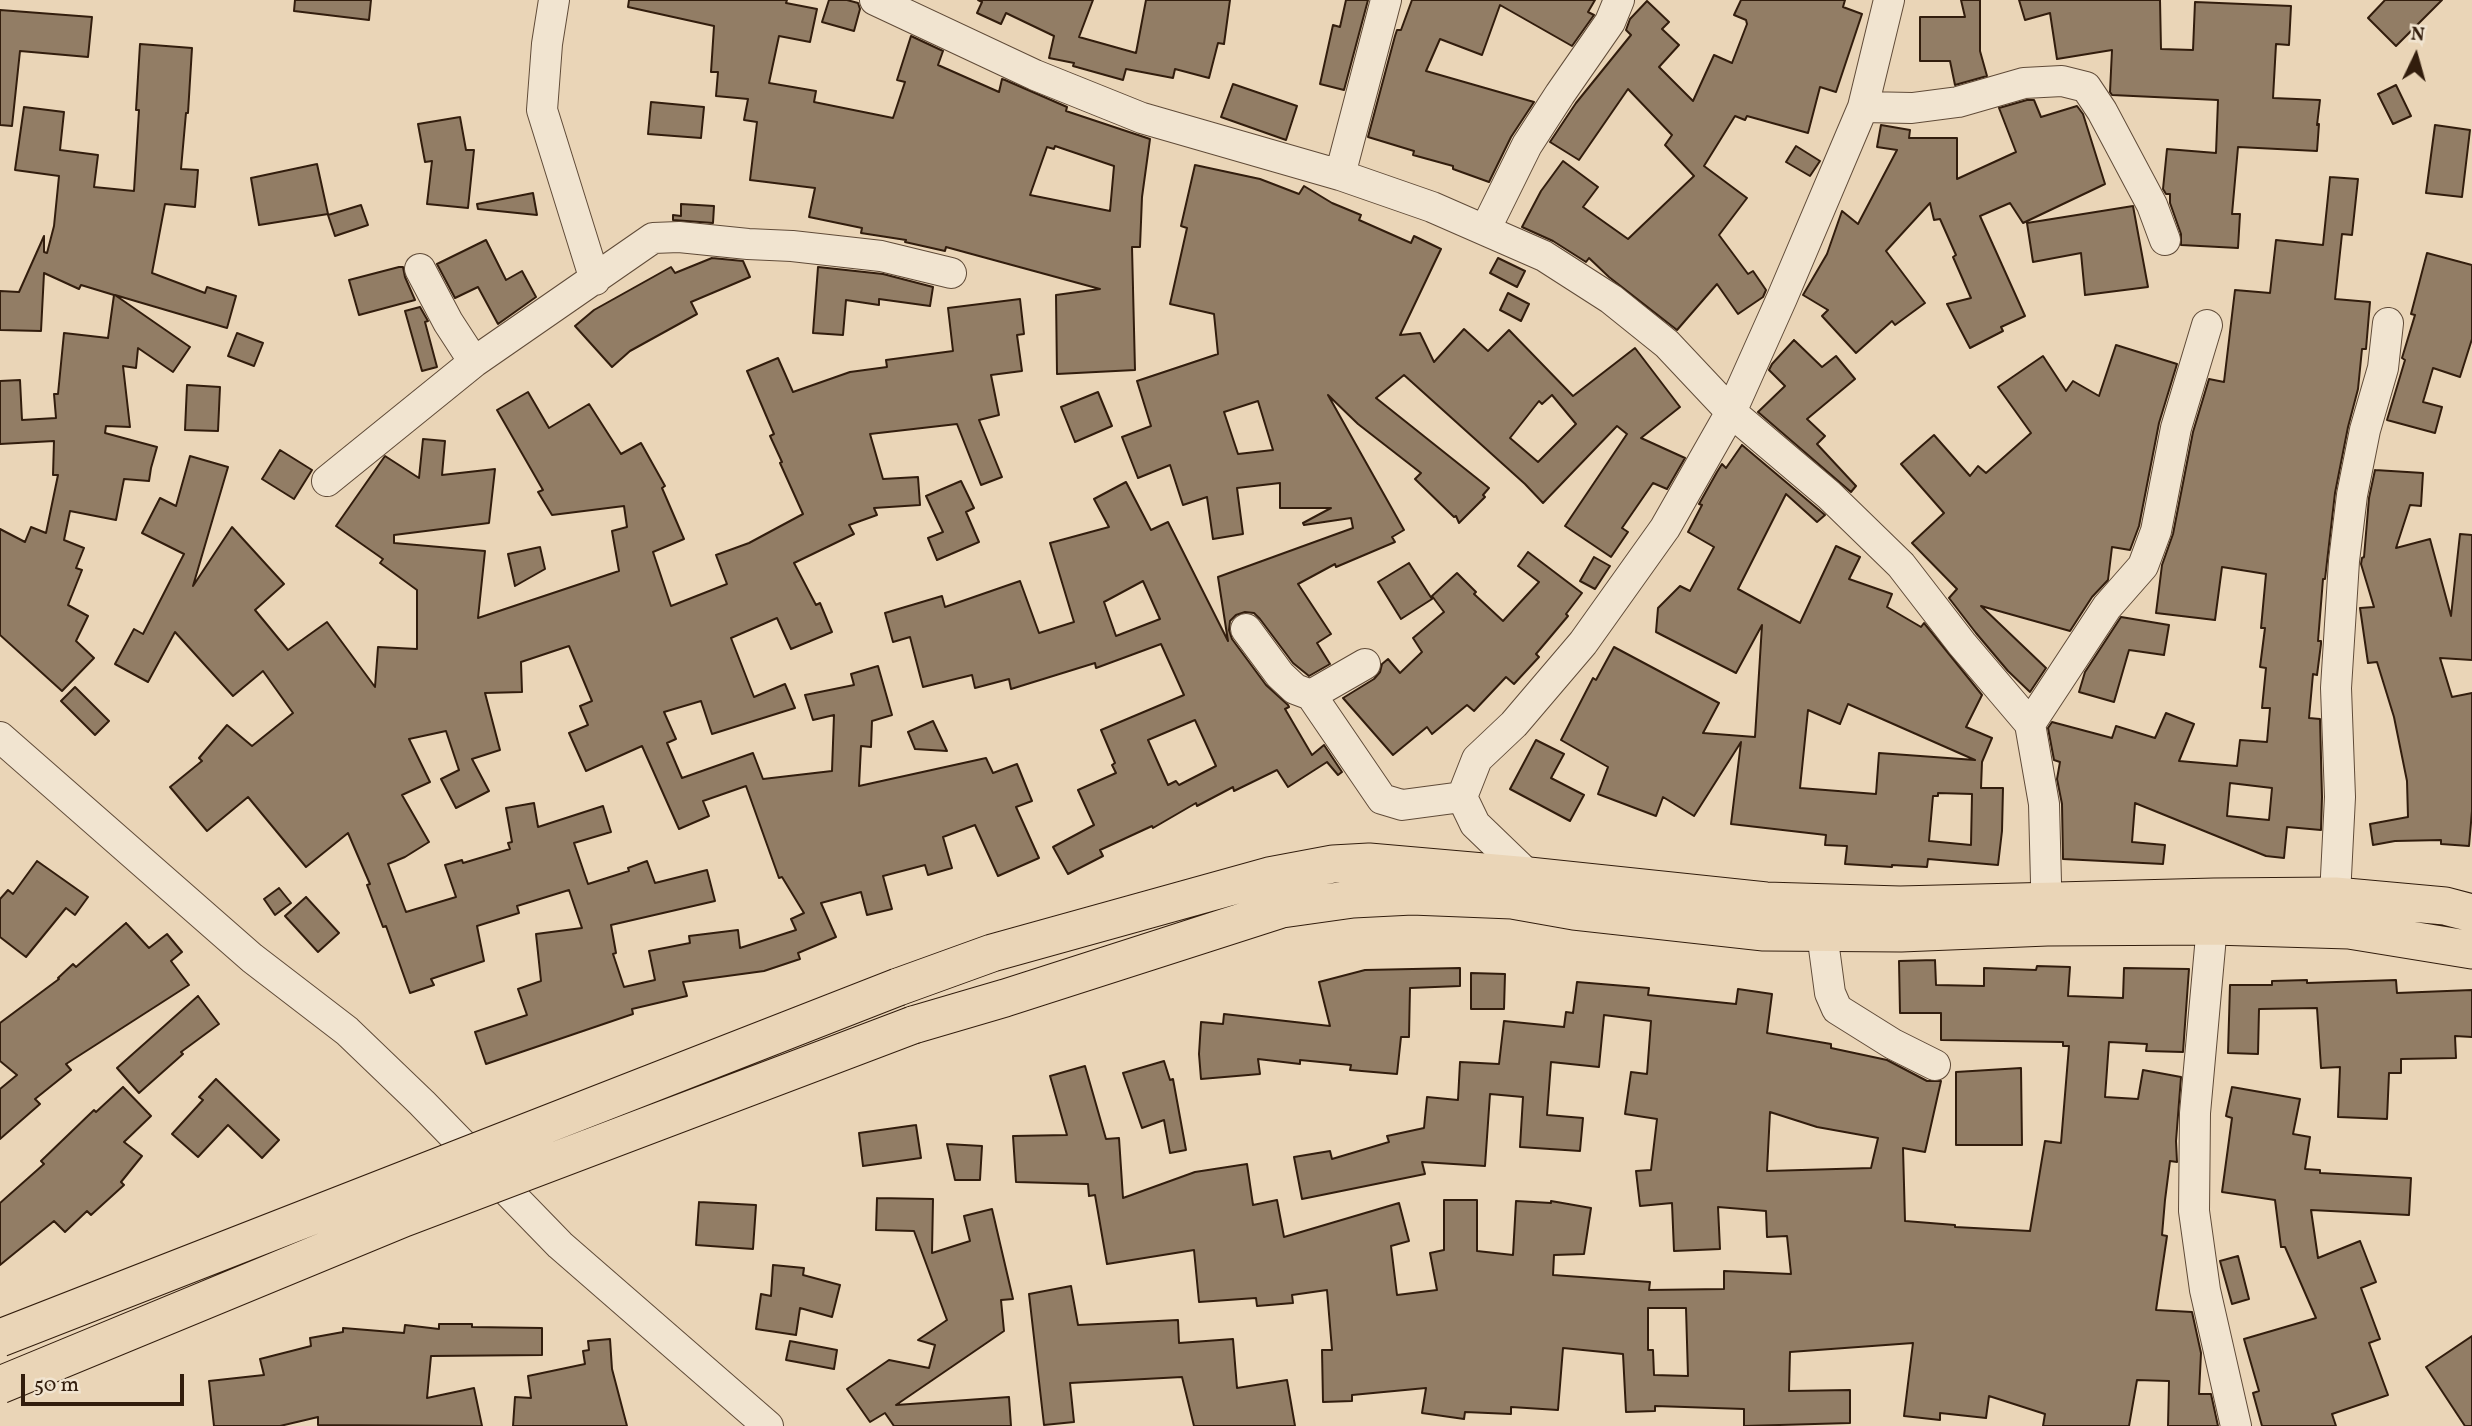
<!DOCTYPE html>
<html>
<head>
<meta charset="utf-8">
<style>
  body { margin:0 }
  #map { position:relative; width:2472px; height:1426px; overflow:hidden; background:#ead5b7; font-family:Vollkorn,serif }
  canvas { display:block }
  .north { position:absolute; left:2381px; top:21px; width:70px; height:70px; -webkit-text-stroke:5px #f1e4d0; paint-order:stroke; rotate:5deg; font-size:19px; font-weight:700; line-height:28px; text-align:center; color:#321d0d }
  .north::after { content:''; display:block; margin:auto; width:24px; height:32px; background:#321d0d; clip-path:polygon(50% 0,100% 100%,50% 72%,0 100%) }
  .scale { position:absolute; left:21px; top:1374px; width:163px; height:32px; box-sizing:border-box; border:4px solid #321d0d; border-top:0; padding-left:9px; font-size:21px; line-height:24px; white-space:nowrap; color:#321d0d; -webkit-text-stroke:5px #f1e4d0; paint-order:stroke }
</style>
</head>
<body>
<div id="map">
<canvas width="2472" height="1426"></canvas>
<div class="north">N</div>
<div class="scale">50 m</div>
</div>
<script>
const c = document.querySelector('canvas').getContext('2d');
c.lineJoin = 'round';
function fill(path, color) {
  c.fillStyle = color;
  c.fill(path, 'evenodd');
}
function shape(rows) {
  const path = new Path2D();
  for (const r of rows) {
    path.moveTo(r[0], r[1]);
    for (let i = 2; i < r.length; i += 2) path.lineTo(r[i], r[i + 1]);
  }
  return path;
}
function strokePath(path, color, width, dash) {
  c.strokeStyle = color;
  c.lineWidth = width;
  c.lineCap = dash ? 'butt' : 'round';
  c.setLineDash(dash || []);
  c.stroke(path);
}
const building = shape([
  [295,0,371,0,369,20,294,11,295,0],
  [629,0,787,0,786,3,817,9,810,42,779,36,769,83,816,91,814,102,893,118,905,82,897,80,911,36,943,51,938,65,999,92,1002,79,1005,80,1067,107,1066,111,1150,139,1142,197,1140,247,1132,247,1135,370,1057,374,1056,295,1100,289,946,247,945,251,905,242,906,240,861,233,862,228,809,217,815,188,750,180,757,122,744,120,748,99,716,96,718,72,711,72,714,26,628,7,629,0],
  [1055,146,1114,166,1110,211,1030,195,1047,147,1054,149,1055,146],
  [829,0,847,0,858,3,860,9,854,31,822,22,829,0],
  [978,0,1093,0,1079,37,1136,53,1146,0,1230,0,1224,44,1218,43,1209,78,1175,69,1173,78,1126,69,1123,80,1073,66,1074,63,1049,58,1054,36,1006,13,1001,24,977,13,982,2,978,0],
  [1346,0,1368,0,1344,90,1320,84,1333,25,1340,27,1346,0],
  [1412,0,1595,0,1588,12,1594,15,1572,46,1500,5,1482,55,1440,39,1426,71,1534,102,1511,137,1489,182,1453,169,1453,166,1413,155,1414,151,1368,137,1395,36,1397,30,1401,30,1412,0],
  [1741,0,1845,0,1843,7,1862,14,1836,92,1820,87,1808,133,1747,116,1745,120,1735,116,1704,166,1747,198,1719,235,1748,274,1753,271,1766,290,1763,297,1738,314,1717,284,1677,330,1609,277,1589,258,1586,262,1553,241,1522,227,1541,191,1563,161,1598,187,1583,207,1628,239,1694,176,1665,145,1672,135,1628,89,1579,160,1550,142,1576,103,1631,35,1626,30,1630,19,1647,1,1669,22,1662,29,1679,45,1659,67,1693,101,1714,55,1732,63,1747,24,1746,20,1734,15,1741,0],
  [1961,0,1980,0,1980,51,1987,76,1955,85,1950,61,1920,61,1920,17,1965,17,1961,0],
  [2019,0,2160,0,2161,49,2193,50,2195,2,2291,6,2289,45,2276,44,2273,98,2320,100,2317,125,2319,124,2317,151,2238,147,2232,214,2240,214,2238,248,2181,245,2181,234,2170,203,2170,194,2166,194,2163,189,2167,149,2216,153,2218,100,2112,95,2110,92,2112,50,2057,59,2050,13,2025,20,2019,0],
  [2385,0,2442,0,2396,46,2368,18,2385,0],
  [0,10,92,17,88,57,20,51,12,126,0,125,0,10],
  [140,44,192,48,188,113,186,113,181,169,198,170,195,207,165,204,152,273,205,293,207,287,236,296,227,328,115,295,190,347,173,372,138,348,136,368,123,366,130,427,106,426,105,433,157,447,151,468,149,481,124,479,116,520,70,511,64,540,84,548,76,568,82,570,68,605,88,616,76,641,94,658,62,691,0,635,0,529,25,542,31,527,46,533,58,475,53,475,54,441,0,444,0,381,20,380,22,420,56,418,54,394,58,394,64,333,108,338,114,295,81,285,79,289,44,273,41,331,0,330,0,291,19,292,44,236,44,252,47,253,54,226,59,176,15,170,24,107,64,112,60,150,98,155,94,187,134,191,139,110,136,110,140,44],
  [1233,84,1297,106,1286,140,1221,117,1233,84],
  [2396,85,2411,116,2393,124,2378,94,2396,85],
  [2027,100,2034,100,2041,117,2077,106,2083,114,2105,184,2023,223,2010,203,1980,216,2025,316,2001,327,2003,331,1970,348,1947,304,1971,298,1953,257,1956,255,1940,219,1934,220,1930,203,1886,251,1925,303,1895,325,1892,321,1856,353,1822,316,1828,310,1803,295,1827,254,1842,211,1858,224,1897,150,1877,147,1881,125,1910,130,1909,138,1957,138,1957,179,2016,152,1999,108,2027,100],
  [651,102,704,107,701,138,648,134,651,102],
  [460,117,466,150,474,150,468,208,427,204,432,161,425,162,418,124,460,117],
  [2435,125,2470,130,2462,197,2426,193,2435,125],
  [1796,146,1820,161,1810,176,1786,162,1796,146],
  [317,164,328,214,259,225,251,178,317,164],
  [1195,165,1260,179,1299,194,1304,186,1332,203,1361,215,1359,220,1411,243,1414,236,1441,249,1400,335,1420,333,1434,362,1464,329,1488,351,1509,330,1573,396,1635,348,1680,407,1641,438,1685,458,1667,489,1653,483,1622,528,1628,532,1611,557,1565,526,1627,434,1617,426,1543,503,1525,484,1404,375,1376,398,1489,488,1483,495,1485,497,1459,523,1456,516,1454,517,1415,479,1421,473,1358,424,1328,395,1404,530,1392,537,1395,542,1336,567,1335,564,1298,584,1331,634,1317,643,1330,664,1309,676,1293,663,1260,619,1254,613,1245,612,1236,615,1230,621,1229,630,1232,639,1266,685,1288,705,1289,707,1285,709,1312,755,1324,745,1342,772,1338,775,1327,762,1288,787,1277,770,1234,791,1233,787,1197,806,1196,803,1153,828,1152,826,1100,850,1103,856,1068,874,1053,847,1094,825,1078,790,1116,773,1112,765,1115,763,1101,730,1184,695,1161,644,1096,668,1095,663,1011,689,1009,679,975,688,972,675,923,687,910,637,893,642,885,613,942,596,945,607,1020,581,1039,633,1074,622,1050,543,1109,527,1094,499,1126,482,1151,530,1168,522,1228,641,1218,577,1353,528,1351,518,1304,525,1303,523,1331,508,1280,508,1280,483,1237,488,1243,534,1213,539,1207,497,1183,505,1170,465,1138,478,1122,437,1151,426,1137,381,1218,354,1214,314,1170,304,1187,228,1181,226,1195,165],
  [1552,395,1576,424,1538,462,1510,438,1539,401,1542,404,1552,395],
  [1258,401,1273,450,1238,454,1224,412,1258,401],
  [1143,581,1160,619,1116,636,1104,602,1143,581],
  [1195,720,1216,766,1179,785,1176,781,1168,785,1148,740,1195,720],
  [2330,177,2358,179,2352,235,2342,234,2335,299,2370,302,2366,349,2362,349,2358,389,2348,427,2335,493,2325,579,2323,579,2318,641,2321,641,2321,644,2317,675,2313,674,2309,718,2320,719,2322,797,2321,830,2287,827,2284,858,2266,856,2135,803,2132,842,2165,845,2163,864,2063,859,2062,804,2057,779,2060,762,2054,760,2048,728,2052,722,2112,738,2116,726,2155,738,2166,713,2194,724,2179,761,2237,766,2240,740,2267,742,2270,708,2262,708,2266,668,2260,667,2265,628,2261,628,2266,574,2222,567,2215,620,2156,613,2162,565,2173,534,2193,432,2209,379,2224,382,2235,290,2270,293,2276,240,2323,245,2330,177],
  [2230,783,2272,788,2269,820,2227,816,2230,783],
  [533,193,537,215,478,209,477,204,533,193],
  [681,204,714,206,713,223,673,220,673,215,681,216,681,204],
  [361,205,368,225,335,236,328,215,361,205],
  [2133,206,2148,287,2085,295,2081,253,2033,262,2027,223,2133,206],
  [486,240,506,280,522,271,536,297,498,324,478,287,455,298,437,264,486,240],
  [2427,253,2472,265,2472,339,2460,377,2433,368,2423,402,2442,407,2435,433,2387,420,2405,360,2402,358,2415,315,2411,314,2427,253],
  [712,258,743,261,750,277,691,302,697,314,630,351,612,367,575,326,594,310,671,267,675,273,712,258],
  [1498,258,1525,271,1517,287,1490,273,1498,258],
  [399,267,403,267,405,277,415,300,359,315,349,280,399,267],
  [818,267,883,274,933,287,930,306,879,299,879,305,846,300,843,335,813,333,818,267],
  [1508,293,1529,304,1521,321,1500,310,1508,293],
  [1020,299,1024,334,1017,335,1022,371,991,375,999,415,979,420,1002,477,981,485,957,424,870,434,883,479,918,477,920,505,874,508,877,515,849,525,854,534,794,563,816,605,820,603,832,632,791,649,777,618,731,638,754,697,785,684,795,708,712,734,701,701,664,712,676,739,667,743,682,778,753,753,763,779,832,771,834,715,813,720,805,695,854,685,851,674,878,666,892,715,872,721,871,747,861,746,859,786,986,758,993,773,1017,764,1032,801,1016,807,1039,858,998,876,975,825,943,837,952,868,928,875,925,865,883,876,892,909,867,915,861,892,821,903,836,937,798,953,800,959,764,971,683,982,687,996,632,1009,633,1014,486,1064,475,1032,527,1015,518,989,541,981,536,934,582,928,569,890,517,906,519,913,477,926,484,961,431,979,434,985,410,993,386,926,383,927,367,885,370,884,348,833,306,867,248,797,207,831,170,787,202,761,199,758,227,725,252,746,293,713,263,671,233,696,175,632,148,682,115,664,134,629,143,634,184,554,142,533,160,498,176,506,190,456,228,467,193,586,232,527,284,584,255,610,288,650,327,622,375,687,378,647,417,649,417,590,380,563,383,559,336,526,385,456,419,478,423,439,445,441,442,475,495,469,489,523,394,535,394,543,485,551,478,618,619,571,612,531,627,527,624,506,552,515,538,492,543,490,497,410,528,392,549,428,589,404,621,454,641,443,665,486,662,488,684,539,653,552,671,606,727,584,716,555,749,543,803,514,780,463,782,462,770,436,774,434,747,371,778,358,793,392,850,372,887,367,886,360,953,351,948,308,1020,299],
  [569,646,592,701,580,706,588,725,569,733,586,771,642,746,679,829,709,816,703,801,746,786,779,878,782,877,804,913,791,919,796,930,740,948,738,930,689,936,690,943,649,951,655,980,624,987,613,954,616,953,611,925,715,901,707,870,655,883,647,861,628,868,629,871,588,884,574,843,611,832,603,806,538,827,534,803,506,808,512,842,508,843,510,849,463,863,462,860,445,865,456,897,406,912,388,864,405,857,429,842,402,795,430,782,409,739,446,731,459,770,441,779,456,808,489,791,472,759,500,750,485,693,522,692,521,662,569,646],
  [420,307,428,321,425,322,437,367,422,371,405,311,420,307],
  [237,333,263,343,254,366,228,356,237,333],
  [1794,340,1822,367,1836,356,1855,379,1807,419,1825,436,1817,444,1856,486,1851,492,1758,412,1785,386,1769,370,1772,364,1794,340],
  [2116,345,2177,364,2159,423,2139,526,2130,550,2112,547,2108,580,2092,597,2070,631,1981,606,2046,668,2030,692,2008,671,1976,633,1949,598,1957,589,1912,543,1944,513,1901,464,1934,435,1970,476,1978,466,1986,473,2031,433,1998,387,2043,356,2066,391,2073,381,2099,396,2116,345],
  [187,385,220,387,218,431,185,430,187,385],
  [1098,392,1112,426,1075,442,1061,407,1098,392],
  [1742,445,1825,515,1817,522,1786,494,1738,589,1800,623,1836,546,1860,557,1849,579,1892,594,1887,607,1921,627,1924,623,1982,695,1966,727,1992,738,1982,762,1981,788,2003,788,2002,831,1998,865,1928,859,1927,867,1892,865,1892,867,1845,864,1847,846,1825,845,1826,835,1731,824,1741,742,1694,816,1663,797,1656,816,1598,794,1608,767,1561,740,1593,678,1596,680,1614,647,1719,703,1703,733,1755,737,1762,625,1736,673,1656,632,1658,608,1680,586,1690,591,1714,547,1688,532,1702,505,1699,504,1717,472,1722,464,1726,468,1742,445],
  [1848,704,1975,760,1879,753,1876,794,1800,788,1808,710,1840,724,1848,704],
  [1938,793,1972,794,1971,845,1929,841,1933,796,1938,796,1938,793],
  [280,450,312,470,294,499,262,479,280,450],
  [2375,470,2423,473,2421,506,2410,505,2396,548,2430,539,2451,616,2460,534,2472,535,2472,660,2440,658,2452,697,2472,693,2472,811,2469,846,2441,844,2441,840,2395,841,2373,845,2370,824,2408,817,2407,781,2394,717,2377,662,2368,663,2360,608,2374,607,2361,564,2362,558,2364,557,2369,498,2375,470],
  [961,481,974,508,966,512,979,542,937,560,928,538,943,532,926,496,961,481],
  [540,547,545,569,515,586,508,554,540,547],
  [1528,552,1582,593,1566,614,1568,616,1536,654,1539,657,1514,684,1506,677,1474,711,1467,705,1432,734,1427,727,1393,755,1343,698,1374,679,1380,672,1382,664,1388,659,1400,673,1422,652,1413,638,1444,612,1432,596,1457,573,1476,592,1474,594,1503,621,1539,582,1518,566,1528,552],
  [1594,557,1610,566,1595,589,1580,581,1594,557],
  [1409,563,1432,599,1401,619,1378,582,1409,563],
  [2121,617,2169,625,2164,655,2129,650,2114,702,2079,692,2085,672,2121,617],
  [75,687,109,721,95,735,61,701,75,687],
  [933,721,947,751,915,749,908,732,933,721],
  [1536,740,1564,754,1551,778,1584,795,1570,821,1510,789,1536,740],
  [37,861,88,897,75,915,66,908,26,957,0,937,0,899,8,890,13,894,37,861],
  [279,888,291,903,275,915,264,899,279,888],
  [306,897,339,933,318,952,285,916,306,897],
  [126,923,149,948,167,934,182,952,171,961,189,985,66,1064,71,1070,35,1099,40,1104,0,1139,0,1089,17,1075,0,1061,0,1023,59,979,58,978,73,964,76,967,126,923],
  [1935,960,1936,985,1984,986,1984,968,2036,970,2037,966,2070,967,2068,996,2123,998,2124,968,2189,969,2183,1052,2146,1051,2147,1044,2109,1042,2105,1097,2138,1099,2143,1070,2181,1077,2176,1141,2177,1162,2170,1161,2165,1200,2162,1235,2167,1236,2156,1310,2192,1312,2201,1353,2199,1394,2211,1394,2218,1426,2168,1426,2169,1381,2137,1380,2129,1426,2043,1426,2045,1414,1989,1396,1986,1418,1940,1413,1940,1420,1904,1416,1913,1343,1790,1352,1789,1391,1850,1390,1850,1423,1744,1426,1744,1409,1655,1406,1655,1411,1626,1412,1623,1354,1563,1348,1558,1410,1511,1407,1511,1414,1465,1412,1464,1419,1422,1413,1426,1388,1352,1395,1352,1401,1323,1402,1322,1350,1332,1350,1327,1290,1292,1295,1293,1303,1257,1306,1256,1298,1199,1302,1194,1250,1107,1264,1095,1195,1089,1196,1088,1184,1016,1182,1013,1136,1067,1135,1050,1076,1085,1066,1106,1139,1119,1138,1123,1198,1195,1172,1247,1164,1253,1205,1277,1200,1284,1237,1399,1203,1409,1241,1391,1246,1397,1295,1437,1290,1430,1253,1444,1250,1444,1200,1477,1200,1477,1251,1513,1255,1516,1201,1551,1203,1551,1201,1591,1208,1584,1254,1554,1255,1553,1275,1650,1282,1649,1290,1724,1289,1724,1271,1791,1274,1787,1236,1767,1237,1766,1211,1718,1207,1720,1249,1674,1251,1672,1203,1640,1206,1636,1171,1651,1170,1657,1119,1625,1114,1631,1072,1647,1074,1651,1021,1604,1015,1599,1067,1551,1062,1547,1115,1583,1118,1580,1151,1520,1147,1523,1097,1490,1094,1485,1166,1422,1162,1425,1174,1302,1199,1294,1157,1330,1151,1332,1159,1389,1142,1387,1136,1424,1128,1427,1097,1458,1100,1460,1062,1499,1064,1504,1021,1564,1027,1566,1012,1573,1013,1577,982,1649,988,1648,995,1736,1004,1738,989,1772,994,1767,1033,1831,1044,1831,1048,1887,1060,1927,1081,1941,1081,1925,1152,1903,1148,1905,1221,1955,1225,1955,1227,2030,1231,2045,1141,2061,1143,2069,1046,2063,1046,2063,1042,1941,1040,1941,1013,1900,1013,1899,961,1935,960],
  [1770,1112,1817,1127,1878,1138,1871,1168,1767,1171,1770,1112],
  [1648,1308,1686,1308,1688,1376,1654,1375,1653,1350,1648,1350,1648,1308],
  [1460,968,1460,986,1410,988,1409,1037,1401,1037,1397,1074,1350,1070,1351,1065,1300,1060,1300,1064,1258,1059,1260,1074,1201,1079,1199,1054,1201,1022,1223,1024,1224,1014,1330,1026,1319,982,1365,970,1460,968],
  [1471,973,1505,974,1504,1009,1471,1009,1471,973],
  [2307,980,2307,983,2396,980,2397,993,2472,990,2472,1037,2455,1036,2456,1058,2401,1059,2401,1073,2389,1073,2387,1119,2338,1117,2340,1067,2321,1068,2317,1008,2259,1009,2258,1054,2228,1053,2230,985,2272,985,2272,981,2307,980],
  [198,996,219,1024,181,1052,183,1054,139,1093,117,1068,198,996],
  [1164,1061,1170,1080,1173,1079,1186,1150,1170,1153,1164,1120,1142,1128,1123,1073,1164,1061],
  [2021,1068,2022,1145,1956,1145,1956,1072,2021,1068],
  [216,1079,279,1140,262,1158,228,1125,198,1157,172,1134,203,1100,199,1097,216,1079],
  [123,1087,151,1116,124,1142,142,1156,121,1182,124,1185,91,1215,87,1211,65,1232,54,1221,0,1265,0,1203,44,1164,41,1161,94,1110,96,1112,123,1087],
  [2232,1087,2300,1099,2293,1134,2310,1137,2305,1169,2320,1170,2320,1173,2411,1178,2409,1215,2311,1210,2318,1258,2360,1241,2376,1282,2361,1288,2380,1339,2369,1343,2388,1395,2332,1414,2336,1426,2262,1426,2253,1393,2259,1391,2244,1339,2316,1318,2285,1247,2281,1247,2275,1200,2222,1192,2232,1118,2226,1116,2232,1087],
  [916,1125,921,1158,863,1166,859,1133,916,1125],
  [947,1144,982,1146,980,1180,955,1180,947,1144],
  [877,1198,933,1199,932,1253,970,1241,964,1216,992,1209,1013,1299,1001,1300,1004,1331,896,1405,1009,1397,1011,1426,894,1426,885,1413,870,1422,847,1389,889,1360,929,1368,935,1345,918,1340,947,1320,914,1231,876,1230,877,1198],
  [699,1202,756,1205,753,1249,696,1245,699,1202],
  [2238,1256,2249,1299,2232,1304,2220,1261,2238,1256],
  [773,1265,804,1268,803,1275,840,1285,832,1317,800,1308,796,1335,756,1329,761,1294,771,1296,773,1265],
  [1071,1286,1078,1325,1178,1320,1179,1343,1233,1339,1237,1388,1287,1380,1295,1426,1194,1426,1182,1377,1070,1383,1074,1422,1044,1425,1029,1294,1071,1286],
  [439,1324,472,1324,472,1327,542,1328,542,1355,431,1356,427,1398,474,1388,482,1426,318,1425,318,1417,280,1426,214,1426,209,1381,264,1375,260,1359,311,1346,310,1338,343,1332,343,1328,404,1333,405,1325,439,1329,439,1324],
  [2472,1336,2472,1426,2465,1426,2426,1367,2472,1336],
  [610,1339,612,1369,627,1426,513,1426,515,1397,531,1398,528,1376,585,1364,583,1351,589,1350,588,1341,610,1339],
  [790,1341,837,1350,834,1369,786,1360,790,1341]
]);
const minor = shape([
  [554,0,547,44,542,110,595,280],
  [875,0,1035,75,1142,118,1340,175,1432,207,1544,256,1611,299,1667,344,1731,412,1829,495,1901,565,1962,644,2030,724,2044,804,2047,922],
  [1863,107,1912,108,1958,102,2024,83,2062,81,2086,87,2102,111,2152,205,2165,240],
  [1340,175,1386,0],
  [1485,230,1527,145,1560,94,1610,22,1619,0],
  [420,269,448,322,474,362],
  [327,481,474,362,653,238,679,237,748,244,792,246,881,256,951,273],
  [1246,629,1280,675,1295,689,1311,695,1382,799,1402,805,1462,797],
  [1311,695,1365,664],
  [2030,724,2107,607,2143,566,2156,531,2176,428,2207,325],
  [0,737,252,958,347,1031,422,1103,560,1245,768,1426],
  [1524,883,1529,876,1475,824,1462,797,1477,759,1514,724,1583,643,1665,528,1731,412,1782,298,1863,107,1889,0],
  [2335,896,2340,797,2336,688,2344,561,2352,495,2365,430,2383,368,2388,323],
  [2214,903,2195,1113,2194,1211,2205,1290,2236,1426],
  [1822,933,1830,993,1837,1009,1893,1044,1935,1065]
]);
const major = shape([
  [898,987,992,953,1269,876,1333,864,1369,862,1529,876,1766,901,1900,905,2214,897,2335,896,2445,906,2472,913],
  [913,1025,1005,998,1282,909,1353,899,1412,896,1512,900,1574,911,1764,932,1901,933,2047,927,2213,926,2349,930,2472,950]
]);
const majorBridge = shape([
  [0,1338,898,987],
  [0,1385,404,1218,913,1025]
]);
fill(building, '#927d65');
strokePath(building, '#321d0d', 2);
strokePath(minor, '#604b38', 32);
strokePath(major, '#321d0d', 39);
strokePath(minor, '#f1e4d0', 30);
strokePath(major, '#ead5b7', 37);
strokePath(majorBridge, '#321d0d', 39, []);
strokePath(majorBridge, '#ead5b7', 37);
</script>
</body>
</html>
